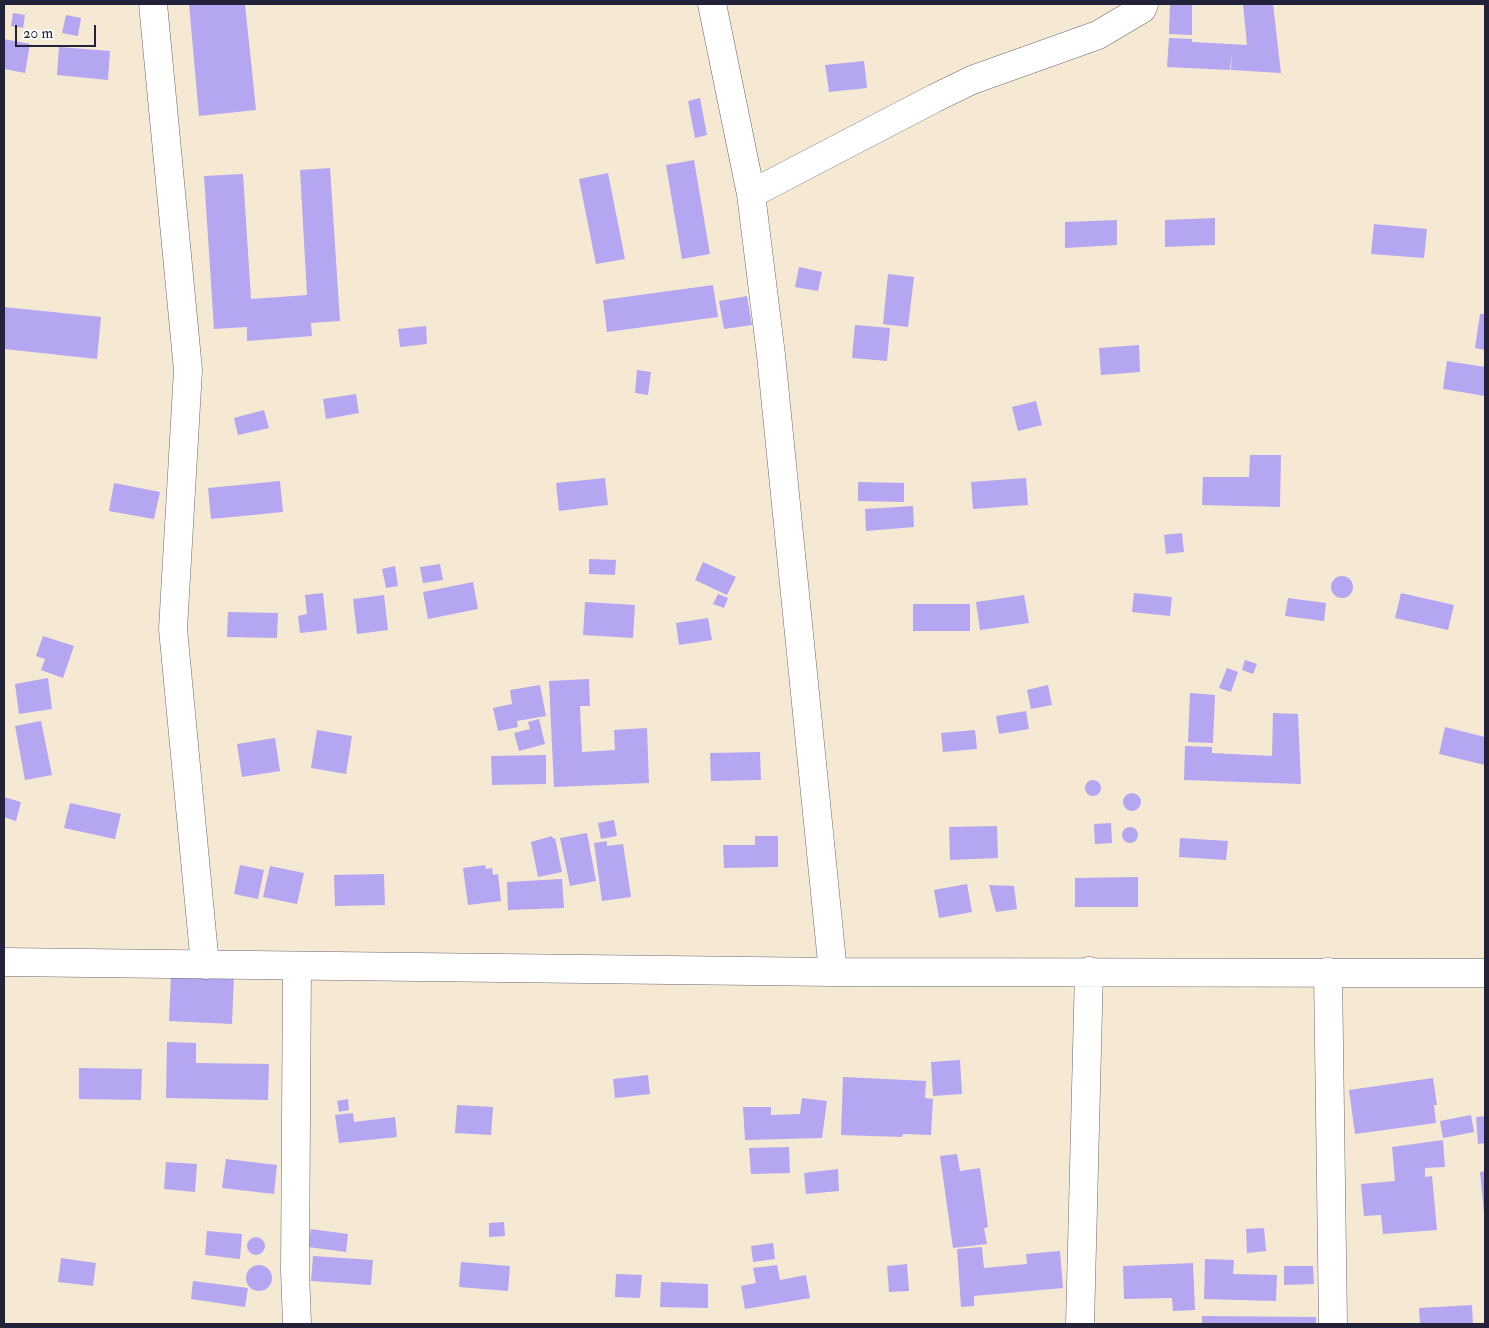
<!DOCTYPE html>
<html>
<head>
<meta charset="utf-8">
<style>
  body { margin:0 }
  #map { position:relative; width:1489px; height:1328px; overflow:hidden; background:#f5e9d3; font-family:"IM FELL Double Pica",serif }
  canvas { display:block }
  .frame { position:absolute; inset:0; border:5px solid #22223b; pointer-events:none }
  .scale { position:absolute; left:15px; top:25px; width:81px; height:22px; box-sizing:border-box; border:2px solid #22223b; border-top:0; padding-left:6px; font-size:15px; line-height:18px; white-space:nowrap; color:#22223b; -webkit-text-stroke:4px #fdfcf7; paint-order:stroke }
</style>
</head>
<body>
<div id="map">
<canvas width="1489" height="1328"></canvas>
<div class="frame"></div>
<div class="scale">20 m</div>
</div>
<script>
const c = document.querySelector('canvas').getContext('2d');
c.lineJoin = 'round';
function fill(path, color) {
  c.fillStyle = color;
  c.fill(path, 'evenodd');
}
function shape(rows) {
  const path = new Path2D();
  for (const r of rows) {
    if (r.length === 3) {
      path.moveTo(r[0] + r[2], r[1]);
      path.arc(r[0], r[1], r[2], 0, 2 * Math.PI);
      continue;
    }
    path.moveTo(r[0], r[1]);
    for (let i = 2; i < r.length; i += 2) path.lineTo(r[i], r[i + 1]);
  }
  return path;
}
function strokePath(path, color, width, dash) {
  c.strokeStyle = color;
  c.lineWidth = width;
  c.lineCap = dash ? 'butt' : 'round';
  c.setLineDash(dash || []);
  c.stroke(path);
}
const building = shape([
  [189,4,245,4,256,110,199,116],
  [1170,4,1192,4,1192,35,1169,34],
  [1243,4,1273,4,1281,73,1231,70,1232,54,1230,70,1167,67,1169,38,1192,39,1192,42,1247,45],
  [13,13,25,15,23,28,11,26],
  [66,15,81,18,78,36,62,33],
  [4,39,30,44,25,73,4,69],
  [59,47,110,51,108,80,57,75],
  [864,61,867,88,829,92,825,65],
  [700,98,707,135,695,138,688,101],
  [694,160,710,254,682,259,666,165],
  [330,168,340,321,311,323,312,336,247,341,247,327,214,329,204,176,243,174,251,299,307,295,300,170],
  [608,173,625,259,596,264,579,179],
  [1215,218,1215,245,1165,247,1165,220],
  [1117,220,1117,245,1065,248,1065,222],
  [1374,224,1427,229,1424,258,1371,254],
  [799,267,822,272,818,291,795,287],
  [888,274,914,277,908,327,883,324],
  [713,285,718,317,607,332,603,300],
  [747,296,752,325,724,329,719,301],
  [4,307,101,317,97,359,4,349],
  [1480,314,1485,314,1485,350,1475,348],
  [855,325,890,328,887,361,852,358],
  [426,326,427,344,400,347,398,329],
  [1139,345,1140,372,1101,375,1099,348],
  [1447,361,1485,367,1485,396,1443,389],
  [637,370,651,372,648,395,635,393],
  [356,394,359,413,326,419,323,399],
  [1036,401,1042,425,1018,431,1012,407],
  [264,410,269,428,238,435,234,418],
  [1250,455,1281,455,1280,507,1202,505,1203,477,1249,477],
  [605,478,608,505,559,511,556,483],
  [1026,478,1028,505,973,509,971,482],
  [280,481,283,512,211,519,208,488],
  [858,482,904,483,904,502,858,501],
  [114,483,160,492,154,519,109,511],
  [913,506,914,527,866,531,865,509],
  [1182,533,1184,552,1166,554,1164,535],
  [589,559,616,560,615,575,589,574],
  [703,562,736,577,727,595,695,580],
  [440,564,443,580,423,583,420,567],
  [395,566,398,586,386,588,382,569],
  [1342,587,11],
  [473,582,478,609,428,619,423,592],
  [323,593,327,630,300,633,298,616,307,614,305,595],
  [1134,593,1172,597,1170,616,1132,612],
  [1401,593,1454,605,1448,630,1395,618],
  [718,594,728,598,724,608,713,604],
  [384,595,388,630,357,634,353,599],
  [1024,595,1029,623,980,630,976,602],
  [1288,598,1326,603,1324,621,1285,616],
  [585,602,635,605,633,638,583,635],
  [913,604,970,604,970,631,913,631],
  [228,612,278,613,277,638,227,637],
  [708,618,712,640,679,645,676,623],
  [43,636,74,646,63,678,41,670,45,659,36,656],
  [1245,660,1257,664,1253,674,1242,670],
  [1227,668,1238,672,1231,692,1219,688],
  [48,678,52,709,19,714,15,684],
  [589,679,590,706,580,706,582,752,615,750,614,730,647,728,649,783,554,787,549,681],
  [540,685,546,716,517,721,518,727,498,731,493,708,512,704,510,690],
  [1048,685,1052,705,1031,709,1027,690],
  [1190,693,1215,695,1213,743,1188,742],
  [1026,711,1029,729,999,734,996,716],
  [1273,713,1298,714,1301,784,1184,780,1185,746,1212,747,1212,753,1272,756],
  [539,719,545,744,519,751,514,733,530,729,528,722],
  [41,721,52,775,25,780,15,726],
  [1445,727,1485,737,1485,765,1439,754],
  [317,730,352,736,346,774,311,768],
  [975,730,977,749,943,752,941,733],
  [275,738,280,771,242,777,237,744],
  [760,752,761,780,711,781,710,753],
  [546,755,546,784,492,785,491,756],
  [1093,788,8],
  [1132,802,9],
  [4,797,21,802,16,821,4,817],
  [70,803,121,814,115,839,64,828],
  [614,820,617,836,601,839,598,823],
  [1111,823,1112,843,1095,844,1094,824],
  [997,826,998,858,950,860,949,827],
  [1130,835,8],
  [587,833,596,881,570,886,560,838],
  [552,836,553,839,555,838,562,872,538,877,531,842],
  [755,836,778,836,778,867,724,868,723,845,755,845],
  [1180,838,1228,841,1226,860,1179,857],
  [607,841,607,846,623,844,631,897,602,901,594,843],
  [240,865,264,870,258,899,234,894],
  [485,865,486,869,492,868,493,875,498,874,501,901,468,905,463,868],
  [270,866,304,873,297,904,263,897],
  [384,874,385,905,335,906,334,875],
  [1138,877,1138,907,1075,907,1075,878],
  [562,879,564,908,508,910,507,882],
  [967,884,972,912,939,918,934,890],
  [989,885,1014,886,1017,909,996,912],
  [171,975,234,977,232,1024,169,1021],
  [167,1042,196,1043,196,1063,269,1064,268,1100,166,1098],
  [960,1060,962,1094,933,1096,931,1062],
  [79,1068,142,1069,141,1100,79,1099],
  [648,1075,650,1094,615,1098,613,1079],
  [843,1077,926,1081,925,1098,933,1099,931,1135,903,1134,902,1137,841,1135],
  [1433,1078,1437,1105,1434,1105,1436,1123,1355,1134,1349,1090],
  [802,1098,827,1101,822,1138,745,1140,743,1107,771,1107,771,1115,800,1114],
  [348,1099,349,1110,339,1112,337,1101],
  [457,1105,493,1107,491,1135,455,1133],
  [353,1113,354,1122,395,1117,397,1137,339,1143,335,1115],
  [1471,1115,1474,1132,1443,1138,1440,1121],
  [1485,1116,1485,1143,1478,1144,1476,1117],
  [1443,1140,1445,1167,1425,1168,1425,1177,1432,1176,1437,1230,1383,1234,1381,1215,1364,1216,1361,1184,1395,1181,1392,1147],
  [789,1147,790,1173,751,1174,749,1148],
  [957,1154,960,1171,980,1168,988,1227,984,1228,987,1244,953,1248,940,1156],
  [226,1159,277,1165,274,1194,222,1188],
  [166,1162,197,1164,195,1192,164,1189],
  [838,1169,839,1191,806,1194,804,1173],
  [1485,1171,1485,1213,1484,1213,1480,1172],
  [504,1222,505,1236,489,1237,489,1223],
  [1264,1228,1266,1251,1247,1253,1246,1229],
  [311,1229,348,1234,346,1252,308,1247],
  [207,1231,242,1234,240,1259,205,1255],
  [256,1246,9],
  [773,1243,775,1259,753,1262,751,1246],
  [982,1247,984,1268,1027,1264,1026,1254,1060,1251,1063,1288,974,1296,974,1306,961,1307,957,1249],
  [313,1256,373,1260,371,1285,311,1281],
  [61,1258,96,1263,93,1286,58,1282],
  [1205,1259,1234,1260,1233,1274,1277,1275,1276,1301,1204,1299],
  [461,1262,510,1266,508,1291,459,1287],
  [1193,1263,1195,1310,1173,1311,1172,1298,1124,1299,1123,1266],
  [907,1264,909,1291,889,1292,887,1266],
  [777,1265,780,1280,806,1275,810,1298,745,1309,741,1286,756,1283,753,1268],
  [259,1278,13],
  [1284,1266,1313,1266,1314,1284,1284,1285],
  [616,1274,642,1275,640,1298,615,1297],
  [193,1281,248,1288,245,1307,191,1299],
  [661,1282,708,1284,708,1308,660,1307],
  [1472,1305,1473,1324,1420,1324,1419,1308],
  [1202,1316,1316,1317,1316,1324,1202,1324]
]);
const minor = shape([
  [153,4,188,370,173,629,205,965],
  [712,4,751,194,771,355,833,972],
  [751,194,935,98,972,80,1098,35,1142,9,1144,4],
  [4,962,833,972,1485,973],
  [1328,972,1333,1324],
  [297,1324,295,1271,297,966],
  [1080,1324,1089,971]
]);
fill(building, '#b5a6f1');
strokePath(minor, '#6c6870', 29);
strokePath(minor, '#fff', 28);
</script>
</body>
</html>
